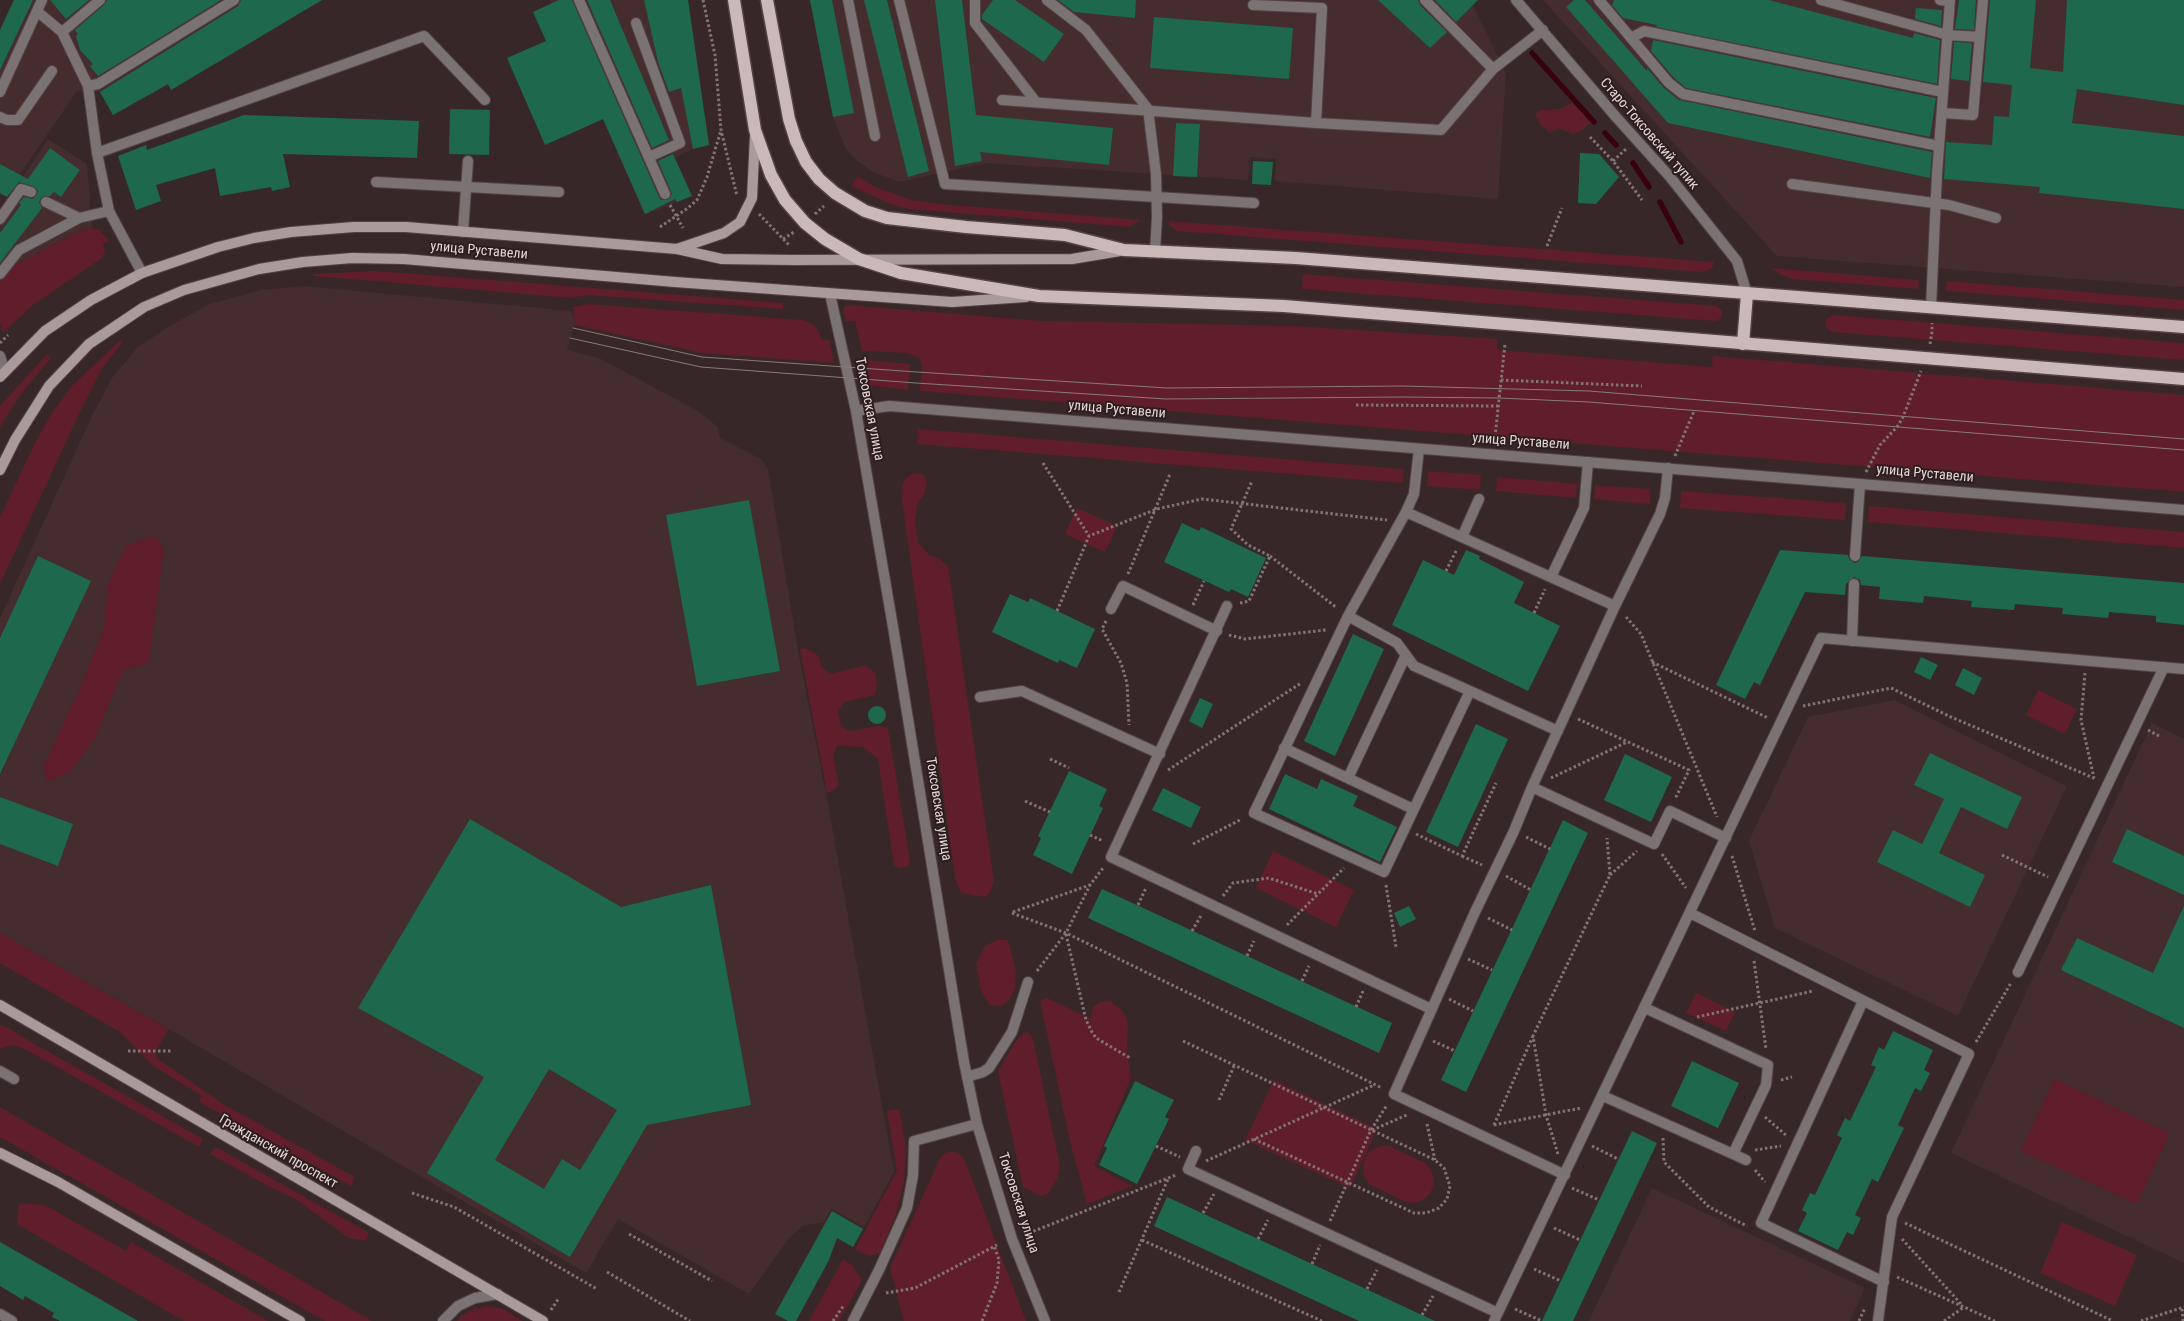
<!DOCTYPE html>
<html>
<head>
<meta charset="utf-8">
<style>
  body { margin:0 }
  canvas { display:block; background:#372728 }
</style>
</head>
<body>
<canvas width="2184" height="1321"></canvas>
<script>
const c = document.querySelector('canvas').getContext('2d');
c.lineJoin = 'round';
function fill(path, color) {
  c.fillStyle = color;
  c.fill(path, 'evenodd');
}
function shape(rows) {
  const path = new Path2D();
  for (const r of rows) {
    if (r.length === 3) {
      path.moveTo(r[0] + r[2], r[1]);
      path.arc(r[0], r[1], r[2], 0, 2 * Math.PI);
      continue;
    }
    path.moveTo(r[0], r[1]);
    for (let i = 2; i < r.length; i += 2) path.lineTo(r[i], r[i + 1]);
  }
  return path;
}
function strokePath(path, color, width, dash) {
  c.strokeStyle = color;
  c.lineWidth = width;
  c.lineCap = dash ? 'butt' : 'round';
  c.setLineDash(dash || []);
  c.stroke(path);
}
function drawText(font, color, halo, rows, align = 'center') {
  c.font = font + ' "Roboto Condensed",sans-serif';
  c.lineWidth = 4;
  c.setLineDash([]);
  c.textBaseline = 'middle';
  c.strokeStyle = halo;
  c.fillStyle = color;
  for (const [text, x, y, turn = 0] of rows) {
    c.save();
    c.translate(x, y);
    c.rotate((+turn || 0) * Math.PI / 180);
    c.textAlign = isNaN(turn) ? turn : align;
    if (halo) c.strokeText(text, 0, 0);
    c.fillText(text, 0, 0);
    c.restore();
  }
}
const built = shape([
  [14,0,322,0,171,90,168,85,113,115,100,92,77,91,5,196,2,194,0,196,0,30],
  [550,0,688,0,709,145,693,149,675,158,692,196,645,215],
  [810,0,1467,0,1473,6,1506,73,1498,199,1275,181,1276,159,1250,157,1248,180,985,163,899,182,873,172,857,161,846,149,833,117],
  [1543,0,2184,0,2184,287,1777,256],
  [48,139,87,164,92,228,82,230,9,268,0,278,0,212],
  [303,286,571,311,575,322,567,350,599,358,698,411,718,427,720,438,761,459,768,469,798,651,827,799,894,1172,864,1227,832,1209,823,1223,804,1225,789,1238,749,1294,618,1219,586,1273,169,1029,0,933,0,618,91,418,112,378,137,348,171,325,210,304,261,290],
  [1895,700,2067,786,1958,1016,1775,928,1749,841,1808,717],
  [2152,723,2184,739,2184,1263,1951,1153],
  [1652,1188,1865,1288,1850,1321,1589,1321]
]);
const green = shape([
  [1572,103,1591,122,1581,131,1573,134,1559,128,1550,133,1541,125,1535,114,1541,110,1560,109],
  [858,176,875,187,912,200,940,204,1140,220,1129,227,909,209,890,204,851,186],
  [1168,221,1714,262,1712,268,1703,272,1177,231,1171,227],
  [92,228,99,230,110,241,103,244,105,251,102,258,33,305,3,333,0,323,0,278,9,268,82,230],
  [1772,268,1919,280,1918,289,1793,279,1781,275],
  [376,271,783,303,783,309,586,295,572,298,314,276,314,274],
  [1303,274,1717,306,1722,311,1722,315,1721,318,1716,321,1302,289],
  [1947,281,2184,300,2184,310,1946,291],
  [588,304,803,320,812,324,818,330,822,340,829,339,834,363,702,353,575,325,573,307],
  [846,305,1042,321,1295,326,1497,339,1497,350,1712,367,1713,356,2184,395,2184,492,920,391,922,365,919,358,908,353,862,351,855,321,846,322,843,309],
  [1834,315,2184,343,2184,360,1832,332,1826,327,1825,323,1826,319],
  [120,340,122,343,101,370,80,412,0,584,0,517,35,443,53,411,72,386],
  [47,354,51,358,21,394,0,427,0,406],
  [855,359,910,364,908,390,866,385,863,383],
  [918,429,1404,469,1403,483,917,444],
  [1428,471,1481,475,1480,490,1427,486],
  [912,474,923,474,927,483,924,495,918,502,915,519,918,543,929,555,939,559,948,566,994,882,989,894,984,897,961,893,955,878,901,493,904,480],
  [1497,477,1577,484,1576,498,1496,491],
  [1595,485,1651,489,1650,504,1594,499],
  [1681,491,1846,503,1845,520,1680,508],
  [1869,506,2184,532,2184,548,1868,522],
  [1077,508,1117,526,1105,552,1065,534],
  [154,535,164,549,149,663,123,670,94,740,70,772,47,782,43,767,84,679,104,628,108,584,126,546],
  [805,648,819,656,821,667,831,674,866,665,875,673,877,687,875,695,844,702,838,711,841,726,849,731,881,726,888,729,910,860,907,867,900,868,894,865,878,759,863,747,837,746,833,756,839,785,834,790,827,793,800,649],
  [2038,690,2077,709,2065,734,2026,715],
  [1273,851,1354,890,1336,927,1256,888],
  [0,933,169,1029,155,1052,157,1058,223,1104,355,1177,351,1186,199,1102,202,1096,152,1065,120,1032,0,963],
  [997,940,1008,940,1016,971,1015,989,1009,1000,1002,1006,989,1005,981,990,976,964,985,946],
  [1696,993,1735,1012,1726,1031,1686,1013],
  [1047,998,1091,1019,1093,1007,1100,1002,1110,1001,1123,1011,1128,1023,1127,1051,1131,1078,1094,1166,1132,1186,1087,1204,1070,1141,1040,1001],
  [0,1025,9,1028,26,1039,203,1139,199,1147,25,1049,11,1045,0,1049],
  [1028,1032,1033,1039,1060,1166,1058,1177,1048,1194,1040,1196,1023,1187,998,1071,1015,1043,1023,1033],
  [2054,1079,2170,1133,2137,1204,2021,1151],
  [1274,1080,1377,1129,1350,1188,1245,1140],
  [0,1107,372,1321,325,1321,0,1137],
  [899,1109,906,1148,904,1181,896,1214,880,1253,869,1256,855,1249,897,1171,887,1111],
  [1380,1146,1389,1146,1425,1163,1431,1170,1434,1178,1433,1187,1429,1195,1421,1201,1412,1203,1404,1201,1369,1184,1364,1176,1363,1167,1365,1158,1371,1150],
  [216,1147,369,1233,366,1241,349,1238,297,1200,268,1186,210,1154],
  [948,1152,955,1152,963,1156,1026,1321,904,1321,890,1268,941,1156],
  [19,1203,45,1205,126,1251,131,1242,268,1321,184,1321,17,1224],
  [2062,1222,2137,1255,2115,1306,2040,1273],
  [843,1259,852,1265,862,1280,839,1321,809,1321],
  [487,1306,503,1309,522,1321,457,1321,461,1316,475,1309]
]);
const stream = shape([
  [1532,53,1594,122],
  [1605,133,1616,145],
  [1633,163,1649,187],
  [1660,202,1681,242]
]);
const building = shape([
  [14,0,33,0,0,70,0,30],
  [50,0,89,0,66,19],
  [107,0,221,0,98,76,90,66,93,64,80,50,76,36,78,34,75,30,104,5],
  [241,0,322,0,171,90,168,84,113,115,100,92,238,6],
  [559,0,572,0,659,197,661,200,667,200,672,194,658,161,673,154,692,196,677,202,675,199,645,214,603,119,545,145,507,58,546,41,533,12],
  [587,0,610,0,669,140,652,148],
  [644,0,688,0,709,145,693,149,681,88,669,92,658,62],
  [810,0,832,0,854,113,833,117],
  [864,0,887,0,929,171,908,177],
  [935,0,962,0,976,115,1113,128,1109,165,980,152,982,161,955,166],
  [993,0,1015,0,1064,34,1044,62,982,19,982,15],
  [1058,0,1136,0,1135,18,1074,12],
  [1378,0,1418,0,1420,5,1447,32,1430,48],
  [1435,0,1478,0,1456,22],
  [1574,0,1585,0,1647,71,1647,68,1664,88,1679,100,1932,152,1930,178,1668,123,1566,7],
  [1614,0,1769,0,1913,38,1914,33,1940,40,1937,84,1656,27,1657,25,1623,18,1612,5],
  [1959,0,1976,0,1974,30,1955,29],
  [1990,0,2036,0,2030,68,2063,72,2067,0,2184,0,2184,105,2077,89,2072,123,2184,136,2184,209,2039,193,2040,187,1944,179,1946,142,1992,145,1994,116,2009,117,2012,85,1983,82],
  [1916,8,1942,10,1941,26,1915,19],
  [1154,17,1293,28,1289,79,1150,68],
  [1653,40,1936,98,1930,137,1686,88,1674,78,1651,51],
  [1954,42,1972,43,1969,81,1951,79],
  [450,109,490,110,489,155,449,154],
  [244,115,419,121,417,158,283,154,290,187,272,191,271,187,220,196,215,168,156,185,161,201,136,210,118,156,146,145,147,150],
  [1176,123,1200,124,1197,177,1173,176],
  [50,148,80,170,61,197,54,192,50,196,42,197,39,202,42,208,0,263,0,233,21,205,19,203,24,197,33,199,37,194,38,191,33,186,19,182,7,197,0,193,0,164,28,179],
  [1580,153,1599,154,1619,177,1596,204,1578,203],
  [1253,161,1273,162,1271,185,1252,184],
  [749,500,780,671,697,686,666,515],
  [1182,523,1199,531,1201,527,1266,558,1248,597,1231,589,1229,592,1164,562],
  [1466,550,1480,556,1479,559,1524,582,1514,603,1560,626,1528,691,1392,625,1423,560,1454,575],
  [1780,550,1848,555,1849,559,1854,563,1858,562,1862,556,2184,583,2184,625,2156,622,2156,616,2109,612,2108,618,2062,614,2063,608,2015,604,2014,610,1999,609,1971,607,1972,601,1924,596,1923,603,1879,599,1880,587,1861,585,1860,580,1854,577,1846,584,1845,595,1805,592,1760,685,1754,682,1745,699,1716,685],
  [38,556,91,581,0,774,0,638],
  [1010,594,1028,602,1030,598,1095,629,1077,668,1059,660,1058,663,992,632],
  [1353,634,1384,649,1335,756,1304,741],
  [1921,657,1938,665,1930,680,1914,672],
  [1963,668,1982,678,1974,695,1955,685],
  [1200,698,1213,704,1202,728,1189,721],
  [877,715,9],
  [1476,724,1508,739,1458,847,1426,832],
  [1930,753,2022,797,2007,829,1961,807,1939,853,1985,875,1970,907,1877,862,1893,830,1922,844,1944,799,1914,785],
  [1625,754,1672,777,1651,822,1604,800],
  [1069,771,1107,789,1099,806,1103,808,1072,874,1033,855,1041,838,1038,836],
  [1285,774,1317,789,1321,779,1358,796,1353,806,1397,827,1380,862,1269,809],
  [1163,788,1201,807,1191,828,1152,810],
  [0,797,73,824,58,866,0,844],
  [470,819,621,907,711,885,751,1105,647,1125,570,1257,427,1173,484,1077,358,1008],
  [549,1069,617,1110,580,1170,562,1159,544,1189,495,1160],
  [1563,820,1588,833,1466,1092,1441,1080],
  [2127,829,2184,856,2184,895,2112,862],
  [1102,889,1392,1023,1379,1053,1088,918],
  [1409,906,1416,919,1400,927,1394,913],
  [2184,906,2184,1028,2061,970,2077,938,2153,973],
  [1893,1031,1933,1050,1924,1070,1930,1073,1921,1091,1915,1088,1898,1125,1904,1128,1878,1182,1872,1179,1855,1215,1861,1218,1853,1235,1847,1232,1838,1250,1798,1231,1807,1213,1802,1210,1810,1193,1815,1195,1842,1138,1837,1135,1845,1118,1850,1121,1876,1067,1871,1065,1879,1047,1884,1050],
  [1692,1061,1739,1083,1718,1128,1671,1106],
  [1135,1081,1174,1100,1165,1117,1169,1119,1137,1184,1099,1165,1107,1148,1104,1146],
  [1632,1131,1657,1143,1573,1321,1542,1321],
  [1167,1197,1258,1239,1435,1321,1359,1321,1154,1226],
  [832,1211,863,1229,853,1247,837,1238,829,1260,796,1321,788,1321,775,1314],
  [0,1242,138,1321,60,1321,52,1317,54,1313,25,1296,23,1300,0,1286]
]);
const path = shape([
  [703,0,715,55,721,130,737,196],
  [1590,137,1613,161,1642,200],
  [1613,161,1627,148],
  [670,205,683,228],
  [759,214,790,246],
  [815,214,824,206],
  [660,227,688,208,697,200,707,177,721,130],
  [783,239,794,232],
  [1547,246,1562,208],
  [0,343,8,335],
  [1930,344,1932,332,1932,323],
  [1501,380,1642,386],
  [1356,405,1498,406],
  [1495,437,1505,344],
  [1675,456,1694,411],
  [1043,463,1089,536],
  [1866,472,1880,445,1897,427,1903,417,1921,371],
  [1270,556,1337,608],
  [1446,571,1457,549],
  [1128,574,1170,474],
  [1240,603,1249,601,1270,556,1248,545,1231,529,1252,481],
  [1193,605,1204,581],
  [1057,611,1089,536,1157,509,1202,499,1387,520],
  [1534,613,1545,589],
  [1626,617,1641,634,1717,817],
  [1106,621,1102,629,1121,663,1127,683,1129,725],
  [1229,635,1245,639,1326,630],
  [1652,662,1768,718],
  [2085,673,2081,720,2094,778],
  [1803,706,1891,688,1951,717,2096,779],
  [1578,719,1689,770,1675,799],
  [2148,730,2161,737],
  [1050,759,1069,768],
  [1168,770,1301,683],
  [1551,778,1627,742],
  [1025,801,1050,812],
  [1416,834,1462,856,1496,783],
  [1090,835,1103,841],
  [1526,837,1550,849],
  [1193,844,1242,819],
  [1662,854,1686,888],
  [2002,855,2048,877],
  [1462,856,1482,865],
  [1732,856,1755,931],
  [1610,875,1637,851],
  [1506,876,1531,890],
  [1386,885,1396,947],
  [1223,896,1233,883,1269,878,1318,894],
  [1138,905,1146,888],
  [1013,912,1090,885],
  [1012,913,1066,933,1382,1088],
  [1488,918,1512,930],
  [1287,925,1344,868],
  [1192,931,1202,914],
  [1066,934,1086,1020,1092,1032,1096,1038,1130,1058],
  [1247,956,1254,941],
  [1468,959,1492,970],
  [1754,961,1766,1049],
  [1037,971,1066,933,1090,885,1103,868],
  [1302,981,1309,966],
  [1449,999,1473,1011],
  [1356,1007,1363,991],
  [1697,1017,1813,991],
  [1183,1041,1435,1160,1444,1168,1450,1186,1447,1199,1439,1208,1426,1213,1414,1213,1254,1139],
  [1433,1041,1455,1051],
  [1976,1042,2011,983],
  [128,1051,172,1051],
  [1781,1080,1792,1077],
  [1219,1100,1234,1066],
  [1765,1117,1787,1136],
  [1427,1124,1435,1160],
  [1494,1125,1581,1108],
  [1494,1125,1533,1036],
  [1372,1130,1407,1115],
  [1663,1138,1664,1162,1709,1207,1747,1226],
  [1156,1146,1180,1157],
  [1592,1146,1618,1159],
  [1755,1150,1781,1146],
  [1558,1154,1546,1115,1533,1036,1610,875,1607,838],
  [1206,1161,1374,1085],
  [1755,1170,1765,1182],
  [1572,1188,1599,1200],
  [412,1193,454,1207,597,1289],
  [1203,1213,1214,1194],
  [1330,1221,1371,1130,1387,1105],
  [1905,1223,2113,1321],
  [1554,1228,1580,1240],
  [629,1234,712,1281],
  [1024,1235,1176,1175],
  [1258,1239,1268,1220],
  [1902,1239,1962,1305],
  [1142,1240,1322,1321],
  [1312,1264,1320,1245],
  [1534,1269,1561,1281],
  [607,1272,690,1321],
  [1897,1277,1995,1321],
  [1367,1289,1377,1270],
  [1119,1292,1168,1179],
  [886,1293,915,1288,997,1245],
  [1515,1309,1542,1321],
  [2182,1309,2183,1321],
  [551,1310,559,1298],
  [1422,1315,1433,1296],
  [833,1321,844,1305],
  [982,1321,997,1283,999,1260,994,1246],
  [1859,1321,1865,1308],
  [1944,1321,1964,1307],
  [2141,1321,2184,1307]
]);
const lane = shape([
  [579,0,665,194],
  [848,0,875,136],
  [899,0,945,184,1254,203],
  [975,0,975,23,1036,102],
  [1047,0,1086,30,1148,109,1156,174,1157,217,1155,252],
  [1425,0,1493,69,1543,30],
  [1599,0,1669,83,1683,94,1939,146],
  [1821,0,1948,35,1980,37],
  [1940,0,1950,1],
  [38,12,62,32,88,86,97,153,109,211,142,273],
  [636,23,680,143,649,157],
  [62,32,100,0],
  [1631,38,1644,31,1943,92],
  [88,86,98,84,234,0],
  [0,92,42,0],
  [1002,100,1316,123,1322,8,1253,5],
  [1942,113,1973,115,1983,0],
  [0,117,7,120,18,120,52,71],
  [1316,123,1441,130,1493,69],
  [97,153,424,36,485,100],
  [376,182,559,192],
  [1792,184,1949,205,1996,218],
  [46,202,79,218],
  [0,219,21,189,31,192],
  [463,232,468,161],
  [0,274,19,250,79,218,109,211],
  [1931,307,1937,174,1950,0],
  [0,356,5,371],
  [1419,449,1414,494,1406,512,1348,616,1254,813,1384,872,1470,691,1558,731],
  [1406,512,1615,606],
  [1462,537,1479,499],
  [1855,556,1860,484],
  [1551,577,1584,508,1588,462],
  [1227,606,1111,857,1431,1009],
  [1111,609,1123,586,1217,631],
  [1348,616,1397,643,1414,666,1470,691],
  [1852,641,1854,584],
  [980,697,1022,691,1160,754],
  [1284,748,1413,809],
  [1348,778,1406,655],
  [1532,787,1654,844,1670,811,1726,838],
  [1690,913,1969,1054,1892,1217,1878,1321],
  [2018,972,2164,667],
  [1863,1001,1761,1223,1884,1282],
  [0,1071,14,1079],
  [967,1077,983,1072,989,1068,1012,1032,1028,982],
  [1603,1096,1733,1154,1766,1085,1768,1065,1645,1008],
  [1196,1151,1188,1169,1498,1313],
  [1733,1154,1746,1160],
  [1565,1175,1394,1094,1475,912,1514,831,1532,787,1615,606,1660,514,1665,498,1668,468],
  [0,1314,12,1321],
  [443,1321,458,1306,475,1298,498,1294],
  [1494,1321,1821,638,2184,669]
]);
const street = shape([
  [1516,0,1616,117,1670,177,1737,261,1747,294],
  [830,294,856,411,893,627,964,1062,977,1124,1012,1239,1045,1321],
  [856,411,889,406,914,408,2184,510],
  [853,1321,879,1270,907,1208,913,1175,914,1141,977,1124]
]);
const secondary = shape([
  [677,249,724,233,740,222,752,198,755,136],
  [0,377,45,331,91,300,142,273,218,247,254,238,291,232,354,227,406,227,677,249,722,259,793,260,1072,259,1120,251],
  [0,470,15,440,49,386,89,344,144,307,184,290,259,269,303,262,352,258,404,259,675,282,952,302,1026,297],
  [0,1005,543,1321],
  [0,1153,58,1182,300,1321]
]);
const primary = shape([
  [734,0,755,130,771,175,785,200,805,223,825,239,859,259,901,273,1039,296,1284,306,2184,379],
  [767,0,789,119,796,141,806,162,819,179,835,193,865,211,887,218,966,227,1065,235,1124,250,1296,258,2184,327],
  [1743,344,1747,294]
]);
const tram = shape([
  [573,328,702,357,917,372,1167,388,1402,386,1589,391,2184,439],
  [570,338,701,367,916,383,1166,399,1402,397,1499,398,1589,402,2184,450]
]);
const streetNames = [
  ["Старо-Токсовский тупик",1649,134,49],
  ["улица Руставели",479,251,5],
  ["Токсовская улица",869,409,79],
  ["улица Руставели",1117,410,5],
  ["улица Руставели",1521,442,4],
  ["улица Руставели",1925,474,5],
  ["Токсовская улица",938,809,81],
  ["Гражданский проспект",278,1152,30],
  ["Токсовская улица",1018,1203,72]
];
fill(built, '#442c2f');
fill(green, '#601d2a');
strokePath(stream, '#37010f', 5.5);
fill(building, '#1e684d');
strokePath(lane, '#534344', 12);
strokePath(street, '#534344', 12);
strokePath(secondary, '#534344', 12);
strokePath(primary, '#534344', 15);
strokePath(path, '#827475', 3, [2.5, 2.5]);
strokePath(lane, '#7b7273', 10);
strokePath(street, '#7b7273', 10);
strokePath(secondary, '#a99a9b', 10);
strokePath(primary, '#cbb9ba', 12);
strokePath(tram, '#887a7b', 1);
drawText('14px', '#e3d7d8', '#2d1d1f', streetNames);
</script>
</body>
</html>
